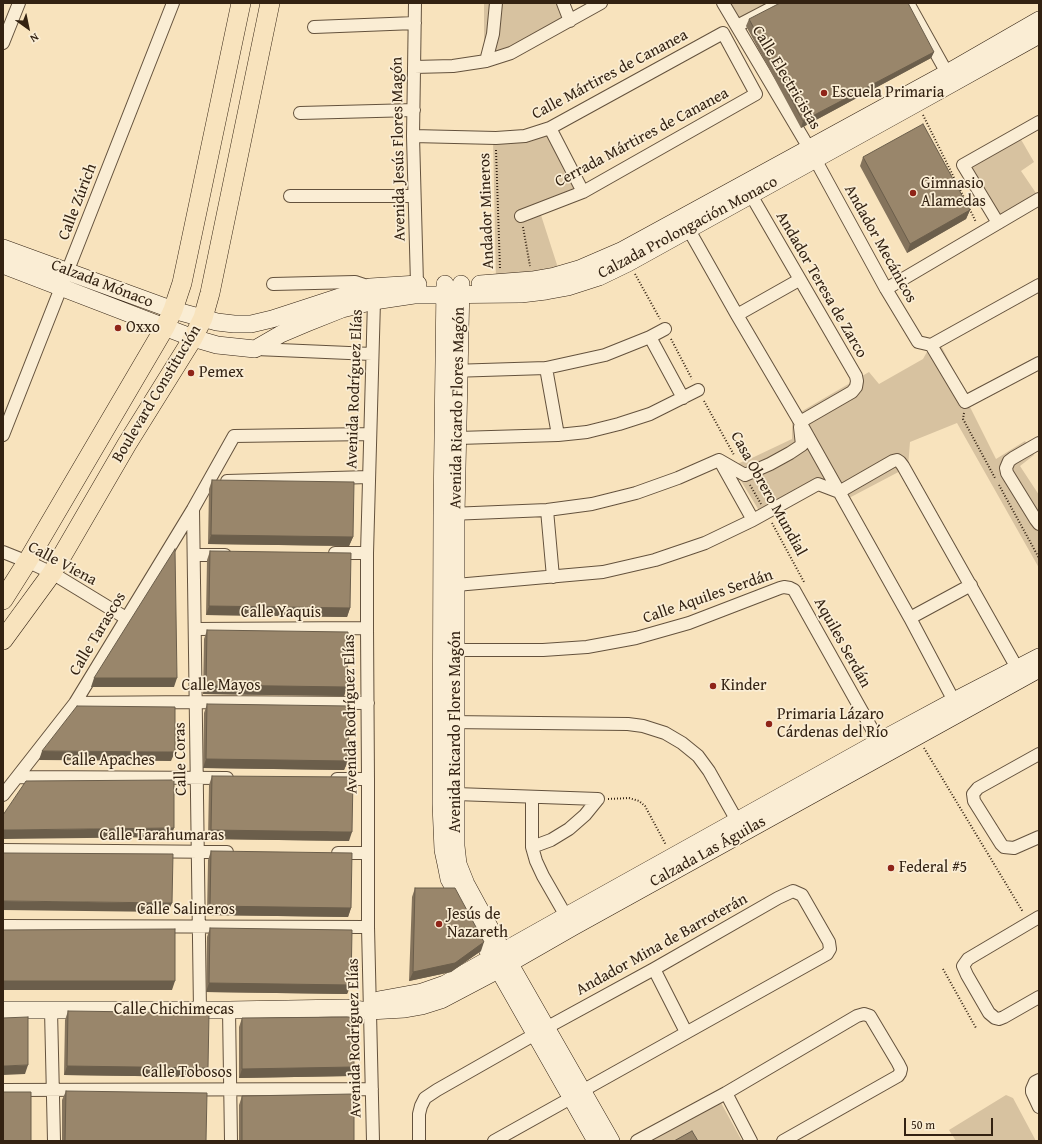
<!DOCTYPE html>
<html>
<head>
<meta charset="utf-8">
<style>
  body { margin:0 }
  #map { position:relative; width:1042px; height:1144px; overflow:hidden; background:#f8e3bd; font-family:"Gentium Book Plus",serif }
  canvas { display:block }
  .frame { position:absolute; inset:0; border:4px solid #332212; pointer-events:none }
  .north { position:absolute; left:8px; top:8px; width:40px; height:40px; -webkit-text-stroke:3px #faedd4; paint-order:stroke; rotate:147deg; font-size:11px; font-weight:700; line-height:16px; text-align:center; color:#332212 }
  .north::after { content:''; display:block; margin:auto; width:14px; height:18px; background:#332212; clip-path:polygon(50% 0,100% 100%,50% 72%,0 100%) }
  .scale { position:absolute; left:904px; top:1118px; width:89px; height:18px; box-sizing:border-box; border:2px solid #332212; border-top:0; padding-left:5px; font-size:12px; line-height:14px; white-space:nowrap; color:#332212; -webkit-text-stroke:3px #faedd4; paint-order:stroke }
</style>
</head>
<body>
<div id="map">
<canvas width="1042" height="1144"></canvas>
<div class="frame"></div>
<div class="north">N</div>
<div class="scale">50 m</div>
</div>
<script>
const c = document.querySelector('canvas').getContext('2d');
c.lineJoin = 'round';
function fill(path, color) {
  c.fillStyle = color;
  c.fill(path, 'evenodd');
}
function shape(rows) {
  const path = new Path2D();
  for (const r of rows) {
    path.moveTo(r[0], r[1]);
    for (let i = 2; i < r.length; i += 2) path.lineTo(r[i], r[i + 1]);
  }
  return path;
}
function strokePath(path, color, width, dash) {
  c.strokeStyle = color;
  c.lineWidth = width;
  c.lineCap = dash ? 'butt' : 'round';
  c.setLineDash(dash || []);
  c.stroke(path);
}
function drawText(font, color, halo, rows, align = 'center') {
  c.font = font + ' "Gentium Book Plus",serif';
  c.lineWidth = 3.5;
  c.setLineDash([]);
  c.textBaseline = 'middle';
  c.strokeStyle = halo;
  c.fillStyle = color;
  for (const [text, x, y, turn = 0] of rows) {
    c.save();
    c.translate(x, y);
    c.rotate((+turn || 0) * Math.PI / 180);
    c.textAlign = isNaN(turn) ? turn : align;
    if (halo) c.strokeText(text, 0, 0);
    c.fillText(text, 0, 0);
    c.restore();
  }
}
const green = shape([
  [484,3,564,3,572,27,484,66],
  [717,3,794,3,735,33],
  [554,128,590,193,540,212,559,271,496,280,493,140],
  [1019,136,1034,162,1021,171,1038,196,1000,220,965,166],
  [936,336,971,403,970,407,996,459,1025,441,1034,455,1020,466,1039,495,1039,568,957,423,910,442,908,467,849,498,816,487,763,517,732,466,754,457,792,439,792,417,869,372,879,384,923,359],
  [1006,1095,1013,1098,1036,1141,956,1141,949,1130],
  [720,1101,742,1141,647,1141]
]);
const path = shape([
  [923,115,976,222],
  [496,150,500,269],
  [523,227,530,266],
  [635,274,660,319],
  [671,339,692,379],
  [704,401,734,455],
  [964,413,963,419,995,478],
  [750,485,761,504],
  [999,485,1039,558],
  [772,523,804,582],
  [924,748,1023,912],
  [608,799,629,798,639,801,645,806,666,845],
  [943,969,976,1028]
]);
const street = shape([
  [415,3,413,136,417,284,415,292],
  [563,3,570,21],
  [723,3,809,148,886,289,918,342,931,345],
  [908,3,947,73],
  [737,26,781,3],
  [314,27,415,23],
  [3,43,19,3],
  [486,61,493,34,496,3],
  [414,67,453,66,486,61,511,53,601,3],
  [300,113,414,110],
  [550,128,583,192],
  [413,136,496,138,525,136,550,128,723,33,756,94,583,192,521,216],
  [751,195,856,376,857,381,856,387,852,392,800,422],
  [290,196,414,196],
  [685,223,737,315,800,422,910,618,954,701],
  [998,223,963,165,1039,122],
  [273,284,355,282,370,287,374,301,367,553,367,628,368,779,368,927,373,1141],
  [886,289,1039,199],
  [737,315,799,280],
  [650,337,683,398],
  [931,345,965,402,1039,363],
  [931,345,1039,285],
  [256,349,372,354],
  [546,368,558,435],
  [451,371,546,368,605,355,650,337,665,329],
  [3,435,173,3],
  [458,438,558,435,587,432,619,424,650,414,698,390],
  [1039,443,1013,458,1009,461,1006,468,1007,473,1036,520,1039,524],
  [719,460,745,475,770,464,790,453,802,445,800,427],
  [720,461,753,520],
  [227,481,369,477],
  [839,492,893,461,897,460,900,462,903,466,1021,675],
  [193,509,200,1010],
  [547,510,553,577],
  [450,514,547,510,592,504,636,493,678,478,719,460],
  [3,552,33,564,52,573,126,618],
  [335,553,367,553],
  [194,555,225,555],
  [456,585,603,572,655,560,705,543,753,520,818,484,839,492],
  [910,618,971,585],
  [195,629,367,628],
  [449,650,543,650,587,647,636,638,689,623,780,588,784,587,790,588,794,590,882,747],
  [75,703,196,702,368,703],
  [449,722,628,724,643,726,665,733,682,743,698,756,709,771,740,826],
  [1039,754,978,788,973,794,974,801,1001,844,1004,847,1014,848,1039,837],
  [18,777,227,778],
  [337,779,368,779],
  [456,794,598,799],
  [3,795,75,703,193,509,234,436,370,434],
  [532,797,532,847,536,861,543,876,570,923],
  [532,847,551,840,569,829,585,815,598,799],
  [3,850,227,852],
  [338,853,368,853],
  [1039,917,968,959,963,966,967,975,989,1013,995,1018,999,1019,1004,1017,1039,997],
  [3,926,368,927],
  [654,969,686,1032],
  [51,1010,54,1141],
  [229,1010,231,1141],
  [1039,1080,1035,1082,1032,1089,1032,1092,1039,1107],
  [3,1090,372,1089],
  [726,1093,751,1141],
  [419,1141,419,1114,421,1106,425,1098,437,1090,546,1028,654,969,778,898,793,891,802,895,829,942,830,949,827,954,582,1091],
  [494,1141,571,1098],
  [637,1141,726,1093,857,1016,864,1014,870,1016,898,1063,901,1069,900,1073,898,1076,783,1141]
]);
const secondary = shape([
  [3,248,173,310,217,322,234,324,251,324,272,319,370,287,418,284],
  [3,265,193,338,217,345,255,349,281,334,307,323,342,309,374,301,414,295,521,294,546,291,568,287,599,277,628,263,917,103,1039,35],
  [445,284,442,515,441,804,443,850,446,864,449,879,492,958,596,1141],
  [461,284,456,514,456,846,458,864,466,884,503,952,611,1141],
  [480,284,532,280,555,276,579,269,623,250,947,73,1039,20],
  [378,1000,422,992,445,984,566,916,889,736,954,701,1039,657],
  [3,1010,229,1010,346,1008,369,1011,405,1009,422,1006,441,1000,498,970,573,927,1039,669]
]);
const primary = shape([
  [3,600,27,562,165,327,173,310,182,283,241,3],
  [3,640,52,573,127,444,193,338,203,318,210,293,270,3]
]);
const wall = shape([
  [749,19,934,52,931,58,801,128,746,26],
  [863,157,970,210,966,219,907,253,860,166],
  [212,480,353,537,349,546,208,544,209,489],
  [210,551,350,608,347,617,206,615,207,560],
  [207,630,347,687,344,696,203,694,204,639],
  [207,704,348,761,344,770,203,768,204,713],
  [212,776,349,841,208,839,209,785],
  [211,851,351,908,348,917,207,915,208,860],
  [415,888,481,951,451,972,409,981,412,897],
  [210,928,351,985,347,994,206,992,207,937],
  [68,1011,205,1077,64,1075,65,1020],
  [242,1018,354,1067,351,1076,239,1078,239,1027],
  [66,1091,206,1141,62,1141,62,1100],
  [242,1096,354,1141,239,1141,239,1105]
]);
const shadedWall = shape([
  [934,52,931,58,801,128,803,121],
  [970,210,966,219,907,253,910,244],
  [211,535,353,537,349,546,208,544],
  [209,606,350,608,347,617,206,615],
  [94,678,177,678,174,687,91,687],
  [206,685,347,687,344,696,203,694],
  [42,751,175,752,171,761,39,760],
  [206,759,348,761,344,770,203,768],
  [174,828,171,837,3,839,3,830],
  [211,830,352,832,349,841,208,839],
  [3,901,172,903,168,912,3,910],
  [210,906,351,908,348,917,207,915],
  [484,942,481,951,451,972,409,981,413,972],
  [3,981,175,981,172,990,3,990],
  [209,983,351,985,347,994,206,992],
  [28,1065,25,1074,3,1075,3,1066],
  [67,1066,208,1068,205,1077,64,1075],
  [354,1067,351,1076,239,1078,242,1069]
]);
const building = shape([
  [780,3,908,3,934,52,803,121,749,19,780,3],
  [923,124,970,210,910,244,863,157,923,124],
  [212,480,354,482,353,537,211,535,212,480],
  [175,549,177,678,94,678,175,549],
  [210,551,351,553,350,608,209,606,210,551],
  [207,630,348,632,347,687,206,685,207,630],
  [207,704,349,706,348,761,206,759,207,704],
  [77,706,175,707,175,752,42,751,77,706],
  [212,776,353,777,352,832,211,830,212,776],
  [174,780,174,828,3,830,3,815,26,781,174,780],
  [211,851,352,853,351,908,210,906,211,851],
  [3,853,173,854,172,903,3,901,3,853],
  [415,888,455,888,484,942,455,963,413,972,415,888],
  [210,928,352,930,351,985,209,983,210,928],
  [175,929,175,981,3,981,3,930,175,929],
  [68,1011,209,1013,208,1068,67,1066,68,1011],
  [28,1017,28,1065,3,1066,3,1018,28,1017],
  [354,1017,354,1067,242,1069,242,1018,354,1017],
  [66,1091,207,1093,206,1141,65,1141,66,1091],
  [3,1092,31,1092,31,1141,3,1141,3,1092],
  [354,1094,354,1141,242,1141,242,1096,354,1094],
  [692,1131,698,1141,674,1141,692,1131]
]);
const markers = [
  [824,93,4,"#8f2418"],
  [913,193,4,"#8f2418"],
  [118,328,4,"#8f2418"],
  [191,373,4,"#8f2418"],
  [713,686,4,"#8f2418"],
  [769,724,4,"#8f2418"],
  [891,868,4,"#8f2418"],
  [439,924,4,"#8f2418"]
];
const streetNames = [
  ["Calle Mártires de Cananea",610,75,-28],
  ["Calle Electricistas",786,78,59],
  ["Cerrada Mártires de Cananea",642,138,-28],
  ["Avenida Jesús Flores Magón",399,149,-91],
  ["Calle Zúrich",78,202,-69],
  ["Andador Mineros",487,211,-92],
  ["Calzada Prolongación Monaco",688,228,-28],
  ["Andador Mecánicos",880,244,61],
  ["Calzada Mónaco",102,284,21],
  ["Andador Teresa de Zarco",821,285,60],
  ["Avenida Rodríguez Elías",355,389,-88],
  ["Boulevard Constitución",157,394,-59],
  ["Avenida Ricardo Flores Magón",458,408,-89],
  ["Casa Obrero Mundial",768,494,61],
  ["Calle Viena",62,564,28],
  ["Calle Aquiles Serdán",708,597,-19],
  ["Calle Yaquis",281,613],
  ["Calle Tarascos",98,634,-59],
  ["Aquiles Serdán",842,643,61],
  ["Calle Mayos",221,686],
  ["Avenida Rodríguez Elías",351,714,-91],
  ["Avenida Ricardo Flores Magón",456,732,-90],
  ["Calle Coras",181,759,-91],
  ["Calle Apaches",109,761],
  ["Calle Tarahumaras",162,836],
  ["Calzada Las Águilas",708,852,-29],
  ["Calle Salineros",186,910],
  ["Andador Mina de Barroterán",662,945,-29],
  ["Calle Chichimecas",174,1010],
  ["Avenida Rodríguez Elías",355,1038,-91],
  ["Calle Tobosos",187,1073]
];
const poiNames = [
  ["Escuela Primaria",832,93],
  ["Gimnasio",921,184],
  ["Alamedas",921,202],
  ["Oxxo",126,328],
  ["Pemex",199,373],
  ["Kinder",721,686],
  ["Primaria Lázaro",777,715],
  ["Cárdenas del Río",777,733],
  ["Federal #5",899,868],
  ["Jesús de",447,915],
  ["Nazareth",447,933]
];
fill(green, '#d7c2a0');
strokePath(street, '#64523d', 14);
strokePath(secondary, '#332212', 18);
strokePath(primary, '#332212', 20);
strokePath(path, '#332212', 2, [1, 2]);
strokePath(street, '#faedd4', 12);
strokePath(secondary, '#faedd4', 17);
strokePath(primary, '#f8e3bd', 19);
fill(wall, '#84735c');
fill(shadedWall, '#6b5e4b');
fill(building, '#99866b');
strokePath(building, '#6b5e4b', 1);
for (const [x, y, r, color] of markers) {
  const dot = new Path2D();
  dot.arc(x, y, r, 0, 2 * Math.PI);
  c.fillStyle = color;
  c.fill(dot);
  strokePath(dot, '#faedd4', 1.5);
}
drawText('16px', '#332212', '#faedd4', streetNames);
drawText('16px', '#332212', '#faedd4', poiNames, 'left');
</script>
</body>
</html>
